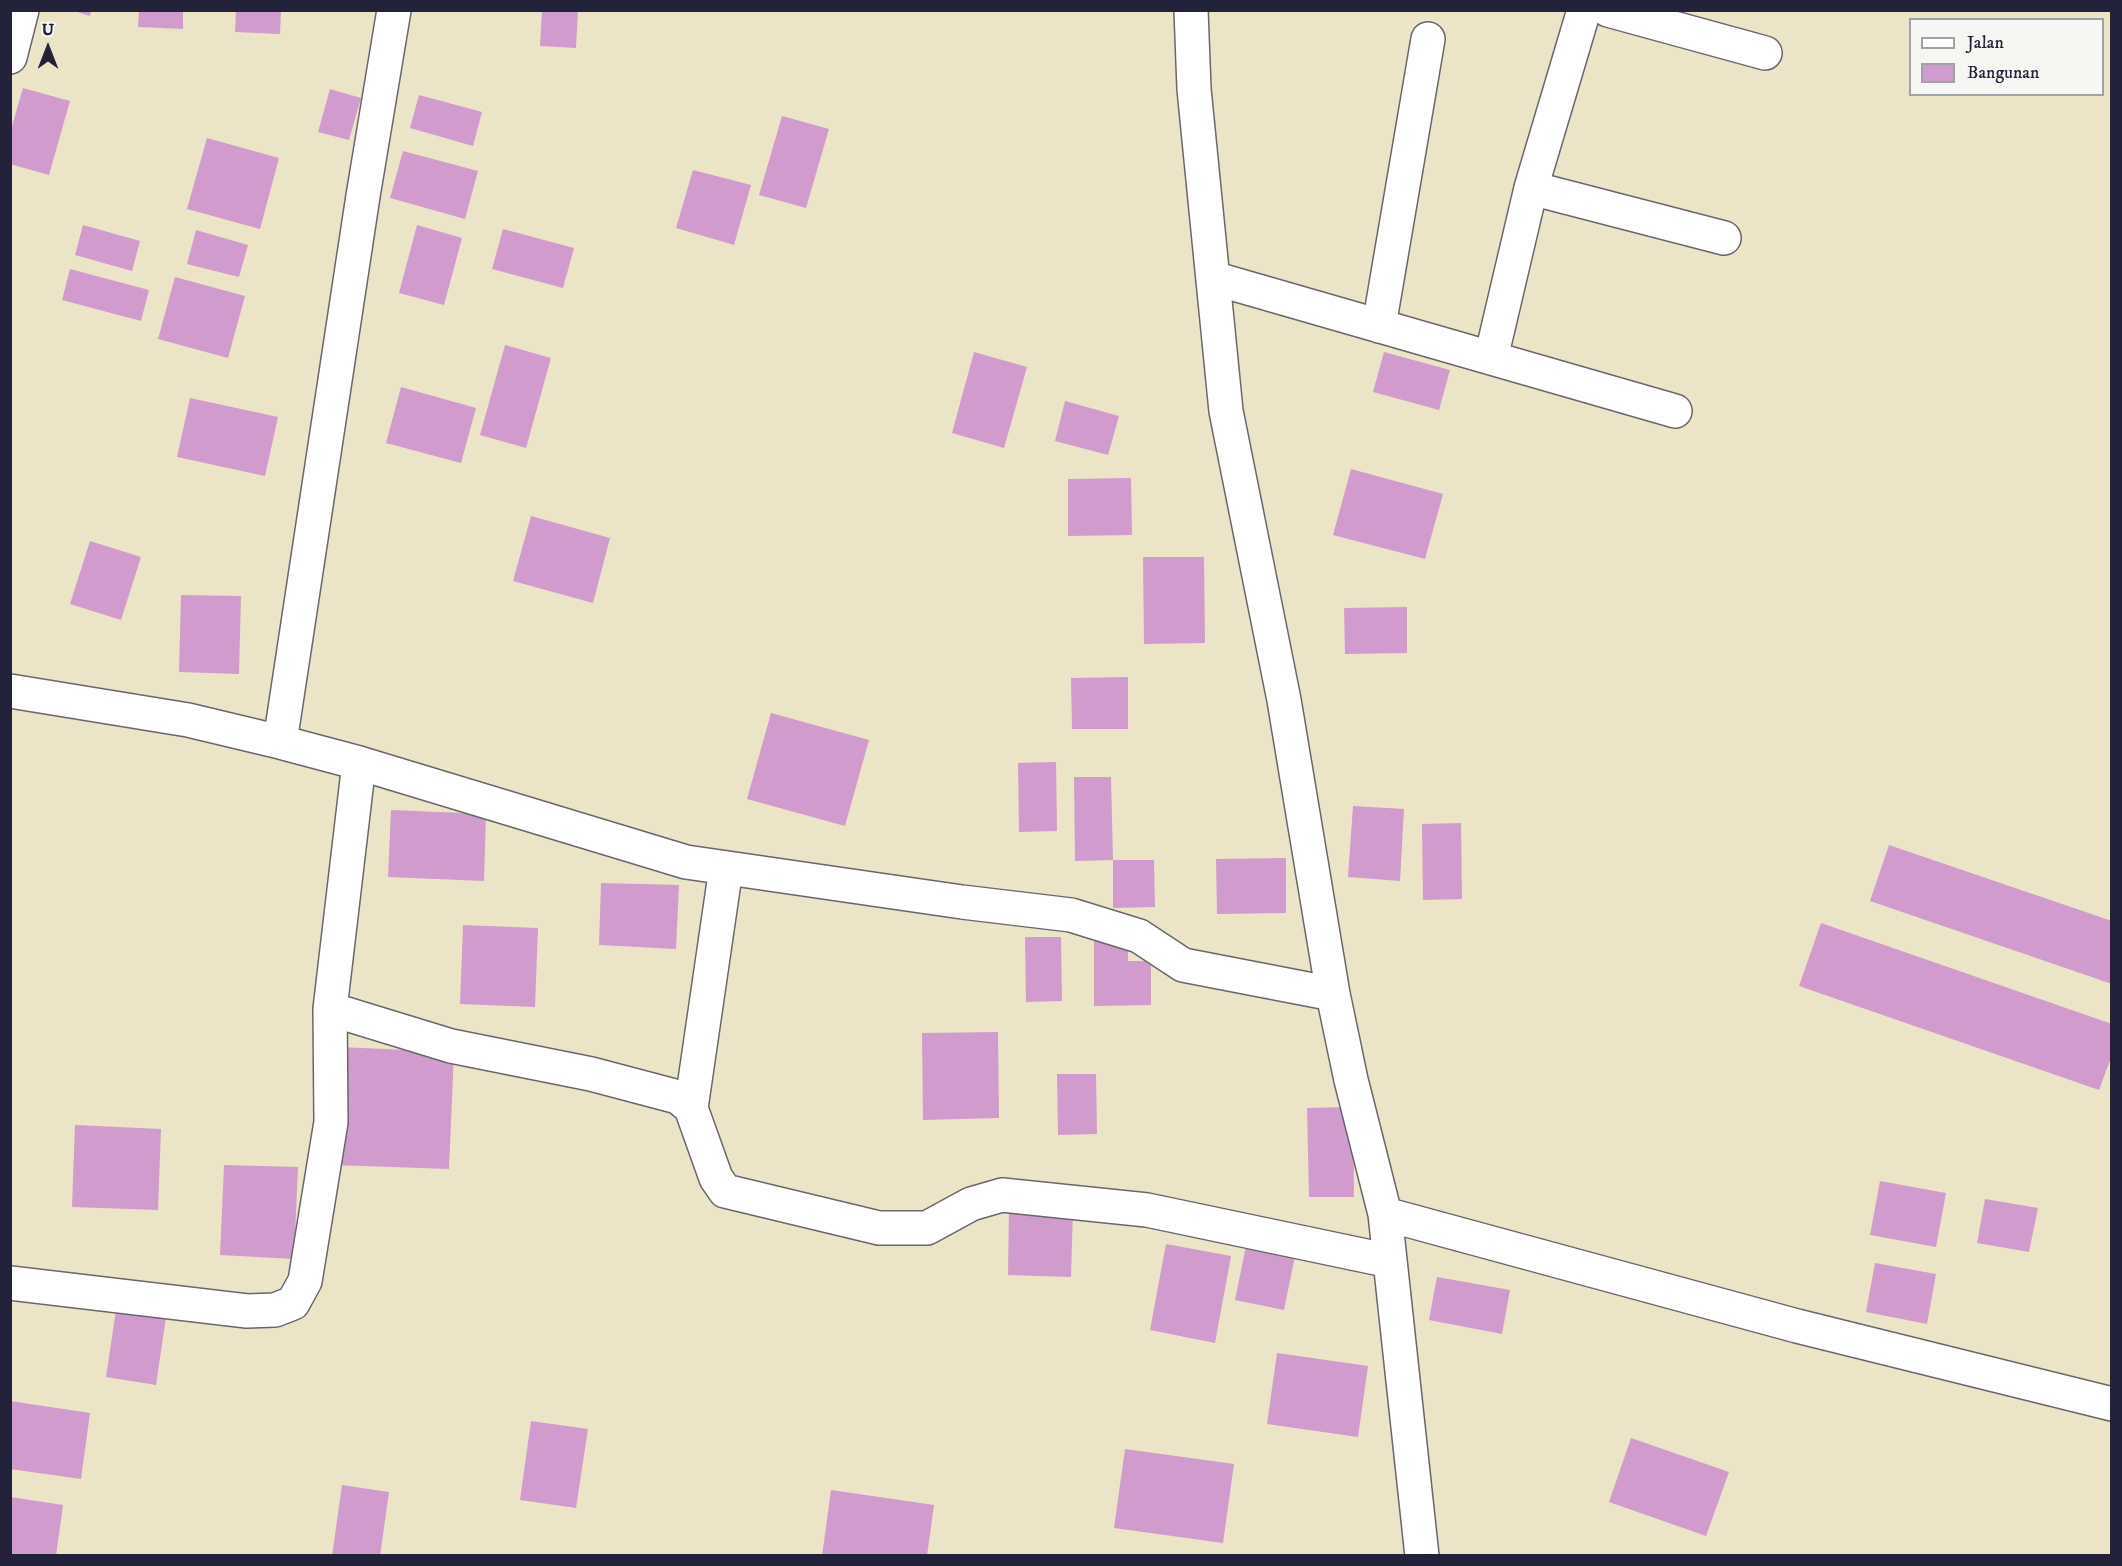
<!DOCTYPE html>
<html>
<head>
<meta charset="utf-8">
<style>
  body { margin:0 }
  #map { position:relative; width:2122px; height:1566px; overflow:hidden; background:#ece4c7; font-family:"IM FELL DW Pica",serif }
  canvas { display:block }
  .frame { position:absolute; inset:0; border:12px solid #22223b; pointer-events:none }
  .legend { position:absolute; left:1909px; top:18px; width:195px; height:78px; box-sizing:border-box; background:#f6f6f2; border:2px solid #a1a1a9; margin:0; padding:8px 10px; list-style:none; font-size:18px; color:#22223b }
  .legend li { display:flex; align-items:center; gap:12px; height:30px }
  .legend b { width:30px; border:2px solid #a1a1a9 }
  .north { position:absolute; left:18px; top:18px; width:60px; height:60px; -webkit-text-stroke:4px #f6f6f2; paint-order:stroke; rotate:0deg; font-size:16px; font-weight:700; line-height:24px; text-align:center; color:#22223b }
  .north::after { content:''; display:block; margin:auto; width:21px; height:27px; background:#22223b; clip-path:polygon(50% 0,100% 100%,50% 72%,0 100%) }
</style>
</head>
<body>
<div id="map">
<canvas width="2122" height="1566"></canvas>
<div class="frame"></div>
<ul class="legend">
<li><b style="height:8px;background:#fff"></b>Jalan</li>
<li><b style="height:16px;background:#d29bcd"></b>Bangunan</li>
</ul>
<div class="north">U</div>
</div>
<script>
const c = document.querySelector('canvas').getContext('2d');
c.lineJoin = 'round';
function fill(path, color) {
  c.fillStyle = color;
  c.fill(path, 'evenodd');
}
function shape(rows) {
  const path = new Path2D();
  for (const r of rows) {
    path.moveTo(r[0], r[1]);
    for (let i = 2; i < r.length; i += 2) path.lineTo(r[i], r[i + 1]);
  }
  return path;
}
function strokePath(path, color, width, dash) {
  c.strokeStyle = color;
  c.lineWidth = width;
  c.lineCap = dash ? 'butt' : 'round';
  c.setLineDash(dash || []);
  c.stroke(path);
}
const building = shape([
  [71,10,91,10,90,16],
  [139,10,183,10,183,29,138,27],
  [236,10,281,10,280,34,235,32],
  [542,10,578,10,576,48,540,46],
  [23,88,70,101,49,175,10,164,10,133],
  [330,89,361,98,349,140,318,132],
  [419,95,482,112,473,146,410,128],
  [782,116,829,129,806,208,759,195],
  [207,138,279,158,260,229,187,209],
  [403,151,478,171,465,219,390,198],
  [693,170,751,185,734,245,676,228],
  [83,225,140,241,132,271,75,255],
  [417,225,462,238,444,305,399,293],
  [503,229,574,248,563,288,492,269],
  [196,230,248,245,239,277,187,264],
  [70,269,149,290,141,321,62,300],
  [175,277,245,296,228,358,158,339],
  [505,345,551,358,526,448,480,435],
  [974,352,1027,367,1004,448,952,433],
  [1384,352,1450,370,1439,410,1373,392],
  [401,387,476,408,461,463,386,443],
  [190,398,278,417,265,476,177,457],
  [1065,401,1119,416,1108,455,1055,441],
  [1351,469,1443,494,1425,559,1333,535],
  [1131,478,1132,535,1068,536,1068,479],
  [531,516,610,538,593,603,513,581],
  [90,541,141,557,121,620,70,604],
  [1143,557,1204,557,1205,643,1144,644],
  [181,595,241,596,239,674,179,672],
  [1407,607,1407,653,1345,654,1344,608],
  [1128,677,1128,729,1072,729,1071,678],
  [771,713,869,740,845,826,747,799],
  [1056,762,1057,831,1019,832,1018,763],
  [1074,777,1111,777,1113,860,1075,861],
  [1353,806,1404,809,1400,881,1348,877],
  [391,810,486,814,484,881,388,877],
  [1461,823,1462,899,1423,900,1422,824],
  [1889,845,2112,921,2112,984,1870,901],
  [1286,858,1286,913,1217,914,1216,859],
  [1113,860,1154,860,1155,907,1113,908],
  [601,883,679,885,676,949,599,945],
  [1821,923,2112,1024,2112,1055,2099,1090,1799,986],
  [463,925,538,928,535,1007,460,1004],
  [1128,934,1128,961,1151,961,1151,1005,1094,1006,1094,935],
  [1025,937,1061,937,1062,1001,1026,1002],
  [998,1032,999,1118,923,1120,922,1033],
  [339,1047,454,1052,449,1169,334,1165],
  [1057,1074,1096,1074,1097,1134,1058,1135],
  [1353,1107,1354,1197,1309,1197,1307,1108],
  [75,1125,161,1129,158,1210,72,1207],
  [224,1165,298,1167,294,1259,220,1255],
  [1880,1181,1946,1193,1936,1247,1870,1235],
  [1985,1199,2038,1208,2029,1252,1977,1243],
  [1009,1207,1073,1209,1071,1277,1008,1275],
  [1248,1236,1297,1246,1284,1310,1235,1300],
  [1166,1244,1231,1256,1215,1343,1150,1330],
  [1875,1263,1936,1274,1927,1324,1866,1312],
  [1437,1277,1510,1290,1502,1334,1429,1320],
  [116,1310,166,1317,156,1385,106,1377],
  [1277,1353,1368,1366,1358,1437,1267,1424],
  [10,1401,90,1413,81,1479,10,1469],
  [531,1421,588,1429,576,1508,520,1500],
  [1631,1438,1729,1472,1706,1536,1609,1502],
  [1125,1449,1234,1464,1223,1543,1114,1528],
  [342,1485,389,1492,380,1556,332,1556],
  [831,1490,934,1505,927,1556,822,1556],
  [10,1497,63,1505,56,1556,10,1556]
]);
const minor = shape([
  [1191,10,1194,89,1226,411,1284,700,1333,994,1351,1080,1385,1214,1422,1556],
  [1608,10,1765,53],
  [10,57,22,10],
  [1531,188,1724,238],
  [1213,278,1675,411],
  [1379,326,1428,39],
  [1491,358,1531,188,1584,10],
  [10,691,188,720,280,742,359,763,686,862,962,902,1071,915,1139,936,1183,965,1333,994],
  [280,742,363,196,394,10],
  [359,763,330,1009,451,1046,591,1074,678,1097,691,1108,716,1178,725,1191,879,1228,927,1228,971,1204,1002,1195,1147,1210,1390,1261],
  [691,1108,726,868],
  [1385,1214,1797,1326,2112,1404],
  [10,1283,247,1311,275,1310,293,1303,305,1281,331,1122,330,1009]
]);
fill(building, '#d29bcd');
strokePath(minor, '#69666c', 36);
strokePath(minor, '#fff', 33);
</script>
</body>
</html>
